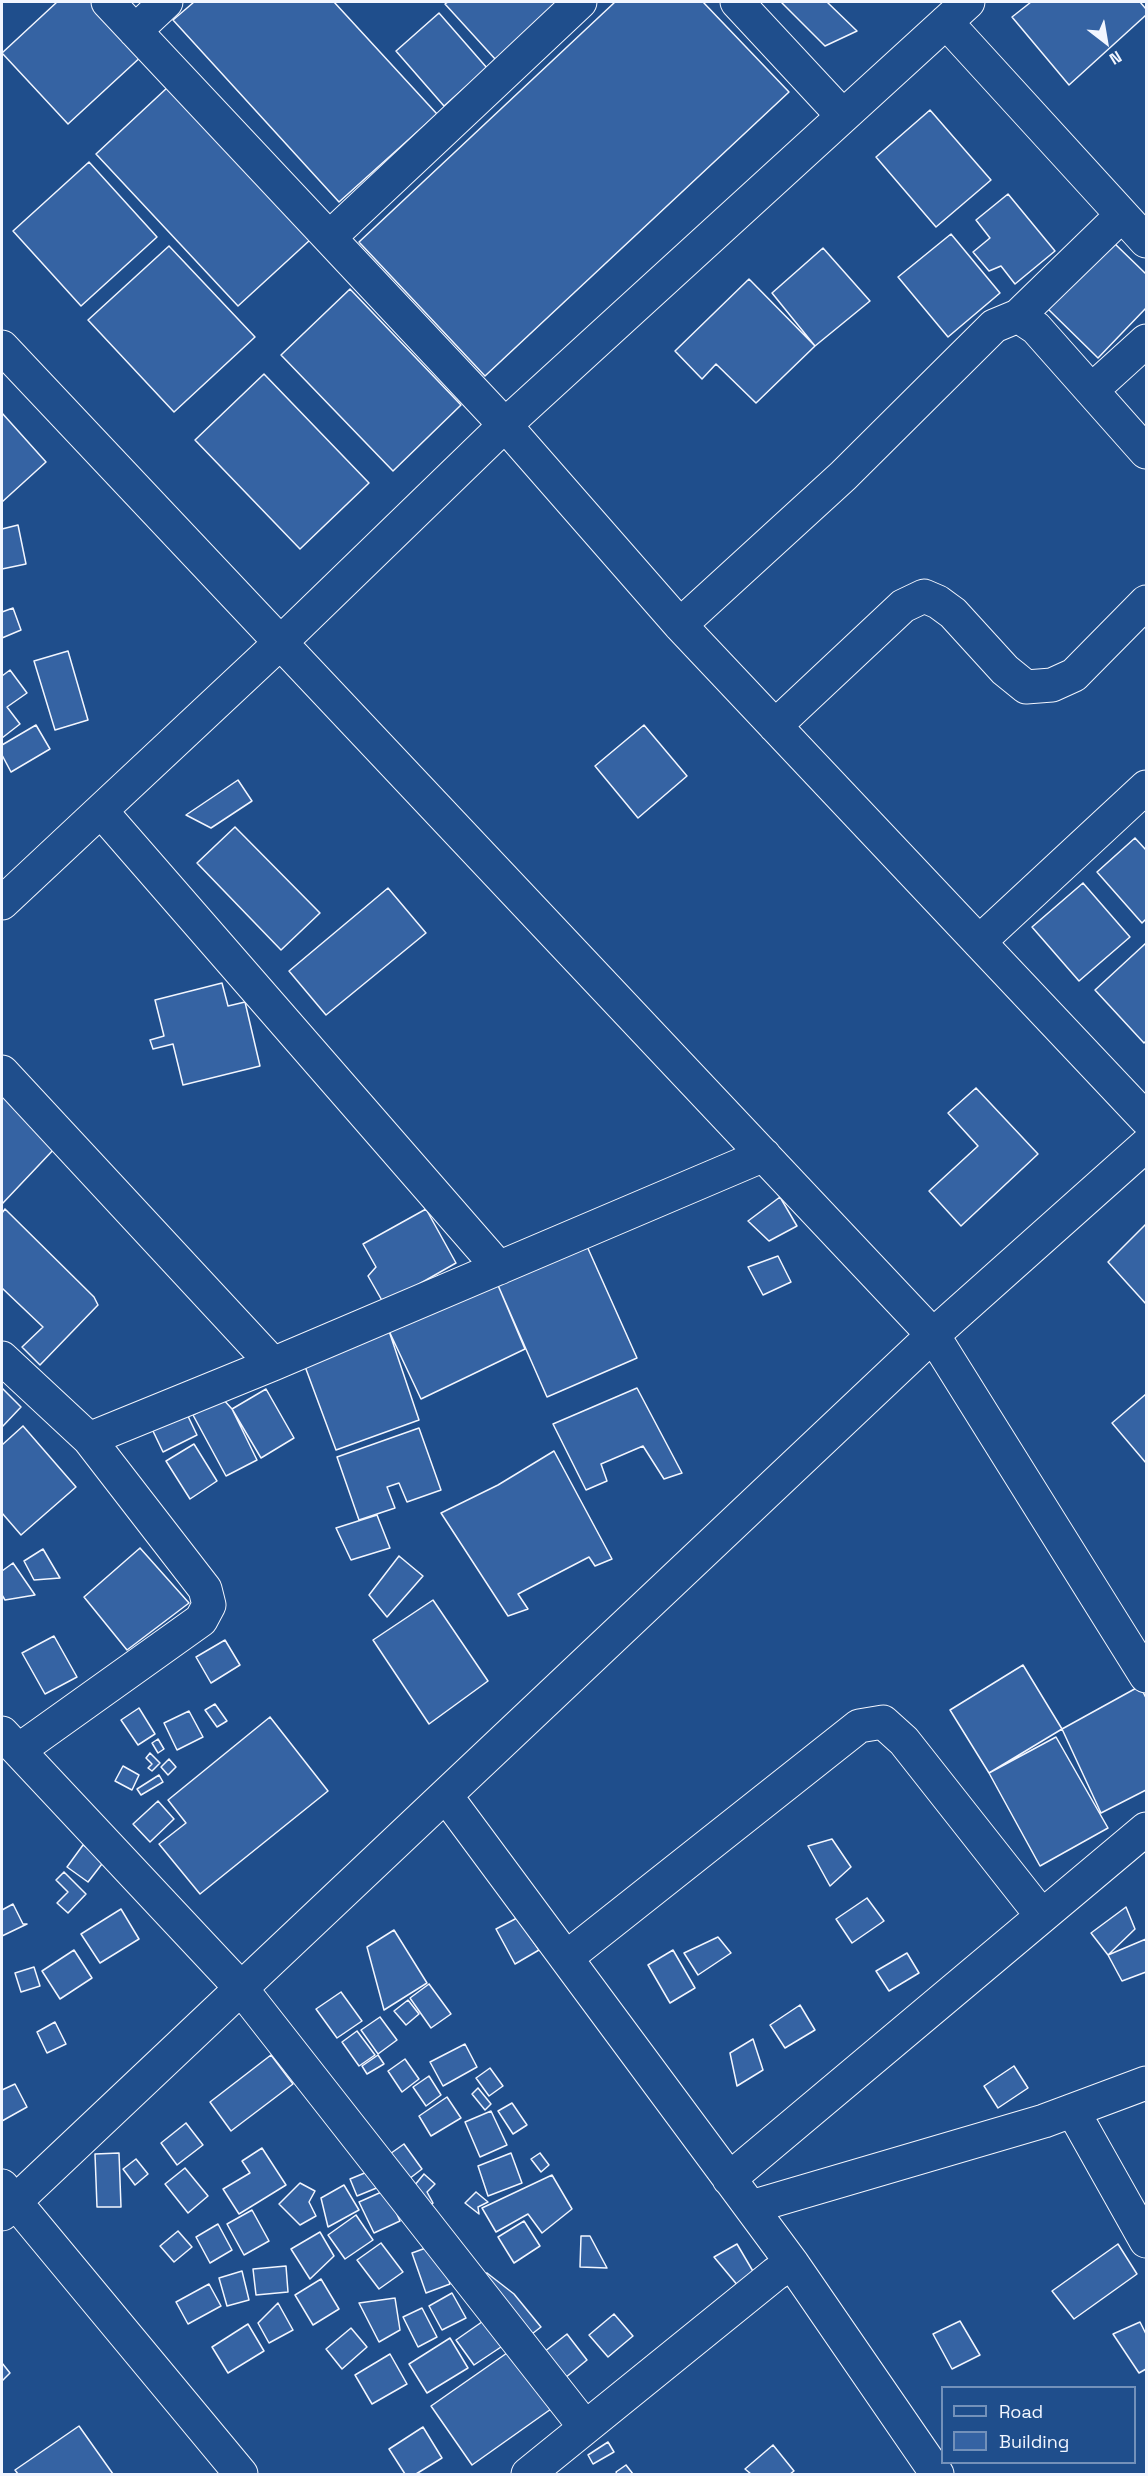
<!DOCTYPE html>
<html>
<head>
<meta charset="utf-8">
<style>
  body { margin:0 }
  #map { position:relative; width:1148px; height:2476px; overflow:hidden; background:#1f4e8c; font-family:"Space Grotesk",sans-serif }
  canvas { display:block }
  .frame { position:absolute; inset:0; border:3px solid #f2f6ff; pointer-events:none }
  .legend { position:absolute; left:941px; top:2386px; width:195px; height:78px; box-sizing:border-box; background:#1f4e8c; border:2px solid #7391ba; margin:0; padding:8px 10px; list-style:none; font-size:18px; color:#f2f6ff }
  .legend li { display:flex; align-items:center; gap:12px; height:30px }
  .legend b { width:30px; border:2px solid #7391ba }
  .north { position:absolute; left:1076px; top:12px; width:60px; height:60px; -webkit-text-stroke:4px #1f4e8c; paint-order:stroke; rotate:149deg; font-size:16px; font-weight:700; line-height:24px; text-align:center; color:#f2f6ff }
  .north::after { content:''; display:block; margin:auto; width:21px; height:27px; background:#f2f6ff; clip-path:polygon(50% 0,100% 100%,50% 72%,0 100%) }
</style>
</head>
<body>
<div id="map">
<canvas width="1148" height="2476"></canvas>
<div class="frame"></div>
<ul class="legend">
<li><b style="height:8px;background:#1f4e8c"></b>Road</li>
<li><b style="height:16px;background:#3563a3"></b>Building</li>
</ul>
<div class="north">N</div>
</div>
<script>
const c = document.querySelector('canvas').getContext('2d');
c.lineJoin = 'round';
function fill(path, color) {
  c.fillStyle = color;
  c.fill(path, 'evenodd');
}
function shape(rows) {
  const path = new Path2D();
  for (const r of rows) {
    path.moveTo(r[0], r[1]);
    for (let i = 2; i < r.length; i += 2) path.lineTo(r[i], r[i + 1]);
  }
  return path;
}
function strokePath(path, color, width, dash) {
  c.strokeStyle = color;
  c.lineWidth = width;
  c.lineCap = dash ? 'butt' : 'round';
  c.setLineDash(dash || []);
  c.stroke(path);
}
const building = shape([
  [57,2,95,2,144,54,68,124,2,53,57,2],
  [194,2,334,2,437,114,339,202,173,20,194,2],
  [448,2,561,2,496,60,445,4,448,2],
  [615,2,703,2,789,92,485,376,359,242,615,2],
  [781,2,827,2,857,31,825,46,781,2],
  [1031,2,1140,2,1146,9,1146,15,1069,85,1012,17,1031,2],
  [439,13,487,68,444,106,396,51,439,13],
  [168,87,310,240,238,306,96,154,168,87],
  [930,110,991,180,936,227,876,157,930,110],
  [89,162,157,237,81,306,13,231,89,162],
  [1008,194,1055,251,1015,284,1001,266,989,271,973,252,990,238,976,220,1008,194],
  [951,234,1000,293,948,337,898,277,951,234],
  [1113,242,1146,274,1146,308,1098,358,1048,309,1113,242],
  [169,246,255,337,174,412,88,320,169,246],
  [823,248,870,301,815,346,772,293,823,248],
  [749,279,815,346,756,403,716,364,702,379,675,351,749,279],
  [350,289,461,405,393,471,281,355,350,289],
  [264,374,369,483,300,549,195,440,264,374],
  [2,413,46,462,2,502,2,413],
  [18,525,26,564,2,569,2,529,18,525],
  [13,608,21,630,2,638,2,612,13,608],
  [68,651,88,720,55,730,34,661,68,651],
  [10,670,27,693,7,707,20,724,2,738,2,676,10,670],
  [36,725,50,749,11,772,2,755,2,745,36,725],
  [644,725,687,776,638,818,595,766,644,725],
  [238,780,252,801,211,828,186,815,238,780],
  [235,827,320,913,281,950,197,863,235,827],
  [1135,838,1146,850,1146,919,1142,923,1097,872,1135,838],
  [1083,883,1130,937,1079,981,1032,927,1083,883],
  [388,888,426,933,326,1015,289,971,388,888],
  [1146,943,1146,1041,1144,1043,1095,990,1146,943],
  [222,983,228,1006,245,1002,260,1066,183,1085,173,1044,153,1049,150,1040,164,1036,155,1000,222,983],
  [976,1088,1038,1154,961,1226,929,1191,978,1146,948,1113,976,1088],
  [2,1095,56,1147,2,1204,2,1095],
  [780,1197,797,1226,769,1241,748,1221,780,1197],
  [5,1209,94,1297,98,1305,40,1365,22,1347,43,1327,2,1288,2,1213,5,1209],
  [426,1209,456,1263,384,1304,368,1276,376,1267,363,1244,426,1209],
  [1146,1224,1146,1304,1108,1262,1146,1224],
  [586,1244,637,1358,547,1397,497,1283,586,1244],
  [778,1256,791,1282,763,1295,748,1267,778,1256],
  [497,1283,525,1349,421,1399,389,1331,497,1283],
  [389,1331,419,1420,336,1450,303,1361,389,1331],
  [2,1388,21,1407,2,1427,2,1388],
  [637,1388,682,1473,664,1479,643,1446,601,1464,607,1481,586,1490,553,1424,637,1388],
  [266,1389,294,1438,261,1458,232,1409,266,1389],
  [1146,1394,1146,1463,1112,1423,1146,1394],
  [222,1398,232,1409,257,1460,226,1476,193,1415,222,1398],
  [186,1412,197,1435,163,1452,152,1429,186,1412],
  [23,1426,76,1487,21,1535,2,1513,2,1445,23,1426],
  [419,1428,441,1490,407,1502,399,1483,387,1487,395,1508,359,1520,337,1457,419,1428],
  [194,1444,217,1481,190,1499,166,1461,194,1444],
  [554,1451,612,1559,595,1566,589,1557,518,1594,528,1609,508,1616,441,1513,498,1485,554,1451],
  [377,1515,390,1548,351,1560,336,1528,377,1515],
  [140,1548,189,1603,127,1650,84,1597,140,1548],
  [43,1549,60,1578,34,1580,24,1561,43,1549],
  [399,1556,423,1576,387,1617,369,1595,399,1556],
  [13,1563,35,1595,5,1600,2,1595,2,1571,13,1563],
  [433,1600,488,1681,429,1724,373,1640,433,1600],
  [54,1636,77,1677,45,1694,22,1653,54,1636],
  [225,1640,240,1665,211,1683,196,1657,225,1640],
  [1023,1665,1062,1729,989,1773,950,1710,1023,1665],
  [1140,1686,1146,1698,1146,1790,1101,1813,1062,1729,1140,1686],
  [215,1704,227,1721,217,1727,205,1710,215,1704],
  [139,1708,155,1734,138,1745,121,1720,139,1708],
  [189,1711,203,1737,177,1750,164,1723,189,1711],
  [270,1717,328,1791,200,1894,159,1844,186,1823,168,1800,270,1717],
  [1056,1737,1108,1828,1040,1866,989,1773,1056,1737],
  [158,1739,164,1749,158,1753,152,1743,158,1739],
  [150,1753,160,1763,152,1771,148,1768,152,1764,146,1758,150,1753],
  [169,1759,176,1767,168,1775,161,1767,169,1759],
  [123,1766,139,1775,132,1790,115,1781,123,1766],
  [159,1775,163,1782,141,1795,137,1789,159,1775],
  [158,1801,174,1819,150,1842,133,1824,158,1801],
  [832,1839,851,1867,830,1886,808,1846,832,1839],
  [83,1845,105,1860,88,1882,67,1867,83,1845],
  [64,1872,86,1894,68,1913,57,1903,68,1892,56,1880,64,1872],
  [867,1898,884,1921,852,1943,836,1919,867,1898],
  [13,1904,23,1924,27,1924,2,1936,2,1910,13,1904],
  [1126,1907,1135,1929,1108,1955,1091,1933,1126,1907],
  [121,1909,139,1939,100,1963,81,1934,121,1909],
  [517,1918,539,1950,515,1964,496,1929,517,1918],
  [394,1930,427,1983,384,2010,367,1947,394,1930],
  [718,1937,731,1953,698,1975,684,1953,718,1937],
  [1146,1939,1146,1972,1122,1981,1108,1955,1146,1939],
  [74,1950,92,1978,60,1999,42,1971,74,1950],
  [673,1950,695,1988,670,2003,648,1965,673,1950],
  [907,1953,919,1973,889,1991,876,1971,907,1953],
  [34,1967,40,1986,21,1992,15,1973,34,1967],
  [429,1984,451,2014,431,2028,410,1998,429,1984],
  [341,1992,362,2021,337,2038,316,2009,341,1992],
  [408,2000,419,2014,406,2025,394,2011,408,2000],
  [800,2005,815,2030,785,2048,770,2025,800,2005],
  [380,2017,397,2040,378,2054,361,2030,380,2017],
  [55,2022,66,2044,47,2053,37,2032,55,2022],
  [357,2031,375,2055,359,2066,342,2042,357,2031],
  [753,2039,763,2070,737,2086,730,2053,753,2039],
  [465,2044,477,2067,443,2086,430,2062,465,2044],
  [271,2055,293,2084,231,2131,210,2102,271,2055],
  [378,2055,384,2064,367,2074,362,2066,378,2055],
  [405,2059,419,2079,402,2092,388,2071,405,2059],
  [1014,2066,1028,2088,998,2108,984,2086,1014,2066],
  [490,2068,503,2086,489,2096,476,2078,490,2068],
  [429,2076,441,2095,426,2106,413,2087,429,2076],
  [15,2084,27,2107,2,2121,2,2090,15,2084],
  [478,2088,491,2104,485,2110,472,2094,478,2088],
  [447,2097,461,2118,431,2136,419,2116,447,2097],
  [512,2103,527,2125,513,2134,498,2111,512,2103],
  [491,2111,507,2145,480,2157,465,2122,491,2111],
  [186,2123,203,2145,177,2165,161,2143,186,2123],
  [404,2144,422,2169,405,2182,387,2156,404,2144],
  [262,2148,286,2185,239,2214,223,2189,250,2173,242,2161,262,2148],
  [119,2153,121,2207,97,2207,95,2154,119,2153],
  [511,2153,522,2183,488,2196,478,2166,511,2153],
  [540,2153,549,2165,541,2172,531,2159,540,2153],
  [136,2159,148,2174,135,2185,123,2169,136,2159],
  [185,2168,208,2196,188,2213,165,2184,185,2168],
  [372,2170,379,2187,357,2196,350,2179,372,2170],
  [424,2174,435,2184,427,2192,433,2203,420,2211,409,2192,424,2174],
  [552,2175,572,2209,542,2233,528,2214,496,2232,482,2208,552,2175],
  [300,2183,315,2191,309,2202,316,2216,300,2225,279,2204,300,2183],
  [344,2185,359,2210,328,2227,321,2198,344,2185],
  [386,2190,400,2221,374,2233,359,2202,386,2190],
  [476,2192,488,2202,478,2207,479,2214,465,2203,476,2192],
  [252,2210,269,2241,244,2255,227,2224,252,2210],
  [356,2215,373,2240,345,2259,328,2235,356,2215],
  [524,2221,540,2246,514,2263,498,2237,524,2221],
  [218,2224,232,2250,210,2263,196,2237,218,2224],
  [178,2231,192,2247,174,2262,160,2246,178,2231],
  [320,2232,334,2256,310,2279,291,2249,320,2232],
  [581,2236,590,2236,607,2268,580,2267,581,2236],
  [381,2243,403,2272,379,2289,357,2260,381,2243],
  [437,2244,450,2284,426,2293,412,2253,437,2244],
  [737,2244,754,2273,739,2287,714,2257,737,2244],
  [1118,2244,1137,2274,1074,2319,1052,2291,1118,2244],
  [286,2266,288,2292,256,2295,253,2269,286,2266],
  [242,2271,249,2300,227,2306,219,2278,242,2271],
  [487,2273,514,2294,541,2327,524,2340,479,2278,487,2273],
  [321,2279,339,2309,313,2325,295,2295,321,2279],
  [209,2284,221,2306,188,2324,176,2302,209,2284],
  [452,2293,466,2318,442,2330,429,2306,452,2293],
  [395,2298,400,2330,379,2342,359,2303,395,2298],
  [278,2303,293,2330,269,2343,258,2323,278,2303],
  [422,2308,437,2337,418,2347,403,2317,422,2308],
  [614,2314,633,2336,608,2357,589,2335,614,2314],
  [489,2317,507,2343,474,2365,456,2340,489,2317],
  [960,2321,980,2355,952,2369,933,2334,960,2321],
  [1140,2322,1146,2334,1146,2369,1139,2373,1113,2334,1140,2322],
  [248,2324,264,2351,228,2373,212,2347,248,2324],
  [351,2328,367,2347,342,2369,326,2349,351,2328],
  [567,2334,587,2360,565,2378,544,2352,567,2334],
  [450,2338,468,2368,427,2393,409,2364,450,2338],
  [507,2353,551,2409,472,2465,431,2406,507,2353],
  [390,2354,407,2384,372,2404,355,2375,390,2354],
  [2,2363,10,2373,2,2381,2,2363],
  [79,2426,113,2474,18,2474,15,2470,79,2426],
  [423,2427,442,2458,416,2474,405,2474,389,2449,423,2427],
  [608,2442,614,2452,593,2464,588,2455,608,2442],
  [773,2445,794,2471,790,2474,751,2474,745,2469,773,2445],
  [626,2465,633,2474,617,2474,616,2472,626,2465]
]);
const minor = shape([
  [108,2,505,425,680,625,1146,1119],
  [737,2,843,116],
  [946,22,1146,241],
  [135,31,166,2],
  [330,237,580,2],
  [1018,316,1122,215],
  [2,347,933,1335,1146,1676],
  [1092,390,1146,341],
  [680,625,843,476,994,326,1018,316,1036,328,1146,452],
  [775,726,903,606,924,596,938,602,953,613,1005,670,1026,687,1052,685,1074,675,1146,602],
  [101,811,499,1268],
  [2,903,281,642,505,425,968,2],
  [979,942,1146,787],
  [2,1072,273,1364],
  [2,1358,89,1439,273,1364,764,1155],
  [2,1733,240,1987,585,2427],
  [19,1750,201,1620,209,1605,205,1589,89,1439],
  [446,1796,792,2263,937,2474],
  [566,1958,859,1726,883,1722,904,1741,1042,1916],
  [1073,2111,1146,2241],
  [729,2179,1146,1829],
  [2,2186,241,2474],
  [751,2207,1044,2121,1146,2083],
  [2,2214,933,1335,1146,1145],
  [528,2474,775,2274,792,2263]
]);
fill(building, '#3563a3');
strokePath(building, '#f2f6ff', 1.5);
strokePath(minor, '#f2f6ff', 35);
strokePath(minor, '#1f4e8c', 33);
</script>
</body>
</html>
